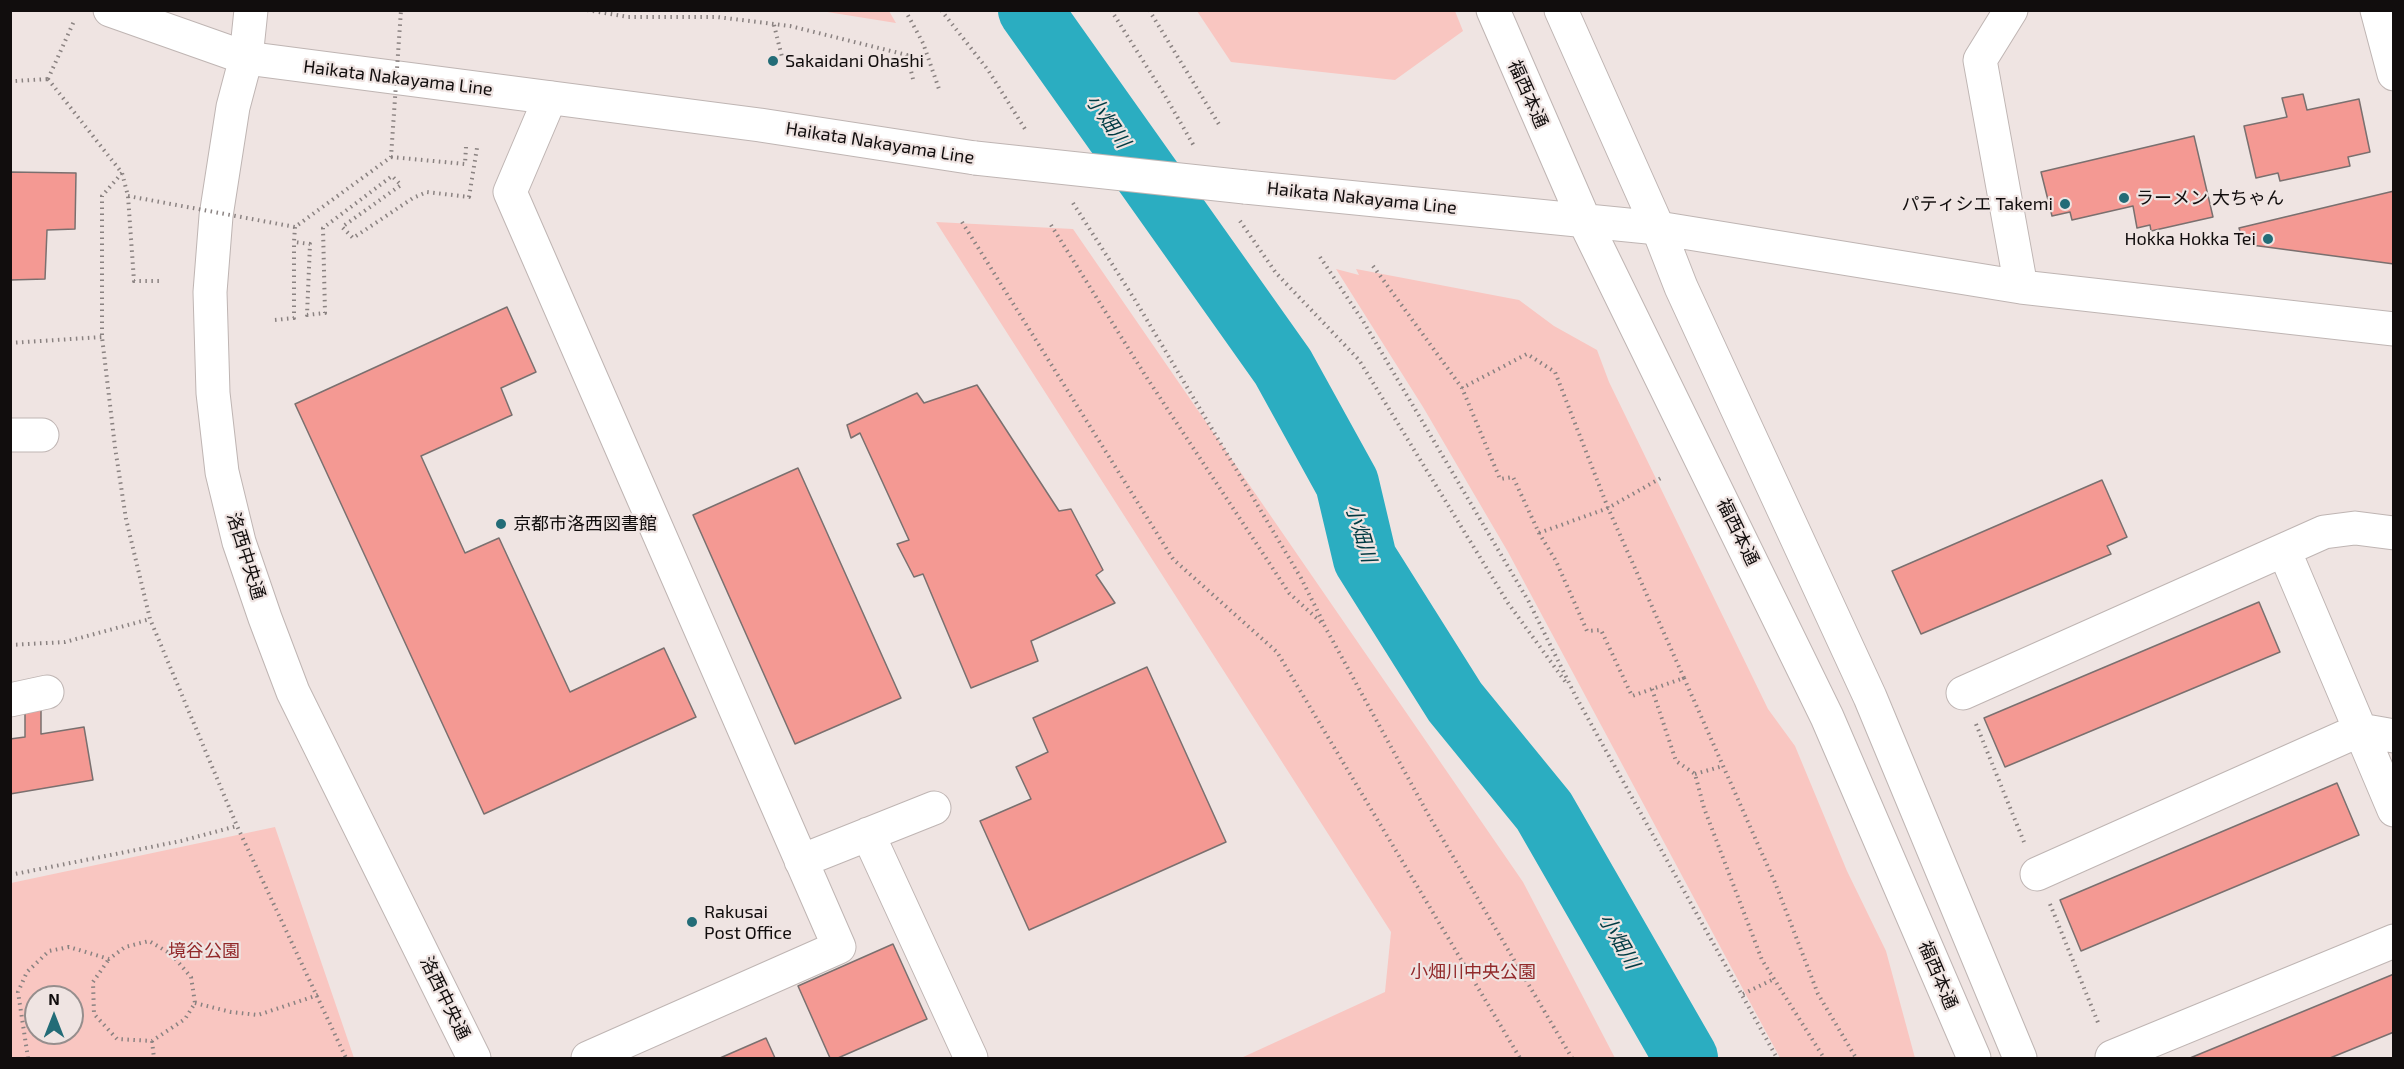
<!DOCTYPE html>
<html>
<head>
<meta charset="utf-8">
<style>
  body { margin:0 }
  #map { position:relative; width:2404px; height:1069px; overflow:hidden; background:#efe4e2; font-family:"Exo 2",sans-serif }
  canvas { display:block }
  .frame { position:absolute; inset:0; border:12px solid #110d0d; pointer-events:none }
  .north { position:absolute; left:24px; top:985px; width:60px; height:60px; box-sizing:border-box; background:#efe4e2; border:2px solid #968e8d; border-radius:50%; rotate:0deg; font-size:16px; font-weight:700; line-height:24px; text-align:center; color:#110d0d }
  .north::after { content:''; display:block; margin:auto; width:21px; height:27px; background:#236c77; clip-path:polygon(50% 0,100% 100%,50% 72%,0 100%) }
</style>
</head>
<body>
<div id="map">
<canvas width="2404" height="1069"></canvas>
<div class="frame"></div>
<div class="north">N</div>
</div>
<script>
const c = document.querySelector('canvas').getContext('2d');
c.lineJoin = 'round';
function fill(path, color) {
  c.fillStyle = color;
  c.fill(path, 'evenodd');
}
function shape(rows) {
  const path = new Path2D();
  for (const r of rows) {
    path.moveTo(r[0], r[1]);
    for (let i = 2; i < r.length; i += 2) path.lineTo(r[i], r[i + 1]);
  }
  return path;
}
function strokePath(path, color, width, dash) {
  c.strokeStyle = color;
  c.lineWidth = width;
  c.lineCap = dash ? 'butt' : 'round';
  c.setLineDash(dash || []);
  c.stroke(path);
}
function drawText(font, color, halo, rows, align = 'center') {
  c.font = font + ' "Exo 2","Noto Sans JP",sans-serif';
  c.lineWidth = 4.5;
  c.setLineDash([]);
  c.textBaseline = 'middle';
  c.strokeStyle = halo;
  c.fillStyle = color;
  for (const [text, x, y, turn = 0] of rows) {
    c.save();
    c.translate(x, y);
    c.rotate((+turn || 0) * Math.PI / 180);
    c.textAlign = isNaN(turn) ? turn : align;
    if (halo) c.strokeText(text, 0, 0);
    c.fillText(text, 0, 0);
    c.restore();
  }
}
const green = shape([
  [821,11,889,11,896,23],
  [1197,11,1455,11,1463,31,1395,80,1231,62],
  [936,222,1073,229,1523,882,1615,1058,1241,1058,1385,992,1391,932],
  [1336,269,1359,275,1356,269,1519,300,1554,326,1597,350,1609,382,1768,709,1795,746,1847,871,1886,951,1915,1058,1780,1058,1508,552,1423,407],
  [275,827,354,1058,11,1058,11,883],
  [36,997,72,997,72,1033,36,1033]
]);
const river = shape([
  [1030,10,1283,367,1347,483,1365,559,1455,702,1544,811,1686,1058]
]);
const building = shape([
  [2303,94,2307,110,2359,99,2370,152,2348,157,2350,166,2280,181,2278,173,2256,178,2244,126,2287,117,2282,98,2303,94],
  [2194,136,2213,217,2151,231,2150,225,2137,228,2133,206,2072,220,2070,212,2052,216,2041,172,2194,136],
  [10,172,76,173,75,229,47,230,45,279,10,280,10,172],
  [2394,191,2394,264,2244,244,2239,228,2394,191],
  [507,307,536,372,501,388,512,415,421,456,465,553,499,538,570,692,664,648,696,717,484,814,295,404,507,307],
  [977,385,1059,511,1071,509,1103,570,1096,575,1115,603,1031,641,1038,661,971,688,923,574,914,577,897,544,909,540,860,433,851,438,847,425,917,393,924,403,977,385],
  [798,468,901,698,795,744,693,515,798,468],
  [2102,480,2127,537,2107,546,2111,554,1921,634,1892,571,2102,480],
  [2259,602,2280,652,2005,767,1984,718,2259,602],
  [1147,667,1226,842,1029,930,980,821,1031,799,1016,767,1048,752,1033,718,1147,667],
  [41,703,41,734,84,727,93,780,10,794,10,739,25,737,25,705,41,703],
  [2337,783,2359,835,2081,951,2060,900,2337,783],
  [893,944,927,1019,838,1058,830,1058,798,986,893,944],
  [2394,974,2394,1032,2330,1058,2190,1058,2394,974],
  [766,1038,775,1058,720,1058,766,1038]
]);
const path = shape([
  [587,10,628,17,717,17,790,26,907,55,914,83],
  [905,10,923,43,939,89],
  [941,10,988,70,1025,129],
  [1111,10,1164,94,1194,146],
  [1149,10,1220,126],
  [774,25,782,57],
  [10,79,15,81,48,79],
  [48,79,122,173,128,196,134,281,161,281],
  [48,79,75,19],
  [391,157,465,164,466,147],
  [122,173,102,196,102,337,115,447,126,519,150,619,237,826,346,1058],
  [1073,203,1135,300,1301,578,1323,622],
  [1240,221,1276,273,1359,360,1508,603,1567,684],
  [962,222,1173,559,1277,652,1520,1058],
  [1051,225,1145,375,1289,593,1324,625,1429,816,1572,1058],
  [295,227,294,242,310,244,307,315,325,313,323,228,392,176,401,185,342,227,353,238,413,198,427,192,469,197,477,148],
  [1320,257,1363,321,1529,602,1575,695,1777,1058],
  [1373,266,1462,388,1500,479,1513,477,1539,533,1556,561,1587,631,1601,630,1632,696,1684,678,1608,508,1555,372,1527,354,1462,388],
  [275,320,294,318,294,242],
  [10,343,102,337],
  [1539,533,1608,508,1661,478],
  [10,645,65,642,150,619],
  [1684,678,1776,885,1818,994,1856,1058],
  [1652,689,1676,761,1695,774,1704,808,1762,960,1824,1058],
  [1976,724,2024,842],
  [1695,774,1723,766],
  [10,875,181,841,237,826],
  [2050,904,2099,1025],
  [1743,994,1774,979],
  [195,1003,231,1012,258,1015,318,995],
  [152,1041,154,1058],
  [28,1058,18,992,27,972,49,951,69,947,109,959,125,947,149,941,171,954,191,977,195,1003,185,1019,152,1041,117,1039,94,1014,93,982,109,959]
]);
const minor = shape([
  [251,10,246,58,233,107,216,216,210,292,213,393,222,472,239,542,265,618,293,692,474,1058],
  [2011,10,1980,60,2021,287],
  [2377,10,2394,74],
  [550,98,510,192,839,947,588,1058],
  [1585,222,1827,717,1974,1058],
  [10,435,42,435],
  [2284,550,2394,810],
  [1963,693,2324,532,2355,528,2394,533],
  [10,700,47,692],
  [868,834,971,1058],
  [801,861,934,808],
  [2037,874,2360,730,2394,736],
  [2112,1057,2394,941],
  [2020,1058,1870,697,1681,287,1658,228,2021,287,2394,329]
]);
const major = shape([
  [110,10,246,58,760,125,975,158],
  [1493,10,1585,222],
  [1245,187,1658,228,1561,10]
]);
const pathBridge = shape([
  [128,196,295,227,391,157,401,10]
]);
const majorBridge = shape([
  [975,158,1245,187]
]);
const markers = [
  [773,61,6,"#236c77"],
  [2124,198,6,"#236c77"],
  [2065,204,6,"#236c77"],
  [2268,239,6,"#236c77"],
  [501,524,6,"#236c77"],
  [692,922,6,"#236c77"]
];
const poiNames = [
  ["Sakaidani Ohashi",785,61],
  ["ラーメン 大ちゃん",2136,198],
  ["パティシエ Takemi",2053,204,"right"],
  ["Hokka Hokka Tei",2256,239,"right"],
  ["京都市洛西図書館",513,524],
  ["Rakusai",704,912],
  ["Post Office",704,933]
];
const streetNames = [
  ["Haikata Nakayama Line",398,78,7],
  ["福西本通",1528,94,66],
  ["Haikata Nakayama Line",880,143,9],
  ["Haikata Nakayama Line",1362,198,6],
  ["福西本通",1738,532,64],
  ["洛西中央通",246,556,73],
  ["福西本通",1938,975,67],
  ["洛西中央通",445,998,64]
];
const parkNames = [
  ["境谷公園",204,951],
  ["小畑川中央公園",1473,972]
];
const waterNames = [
  ["小畑川",1108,121,55],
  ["小畑川",1361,533,73],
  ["小畑川",1619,941,60]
];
fill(green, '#f9c6c1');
strokePath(river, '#2badc1', 64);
fill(building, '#f49993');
strokePath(building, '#7a706f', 1.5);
strokePath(minor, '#bfb5b3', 35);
strokePath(major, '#bfb5b3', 35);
strokePath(path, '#8a8281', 4, [1.5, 4.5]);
strokePath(minor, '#fff', 33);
strokePath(major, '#fff', 33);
strokePath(majorBridge, '#bfb5b3', 35, []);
strokePath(pathBridge, '#8a8281', 4, [1.5, 4.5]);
strokePath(majorBridge, '#fff', 33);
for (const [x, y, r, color] of markers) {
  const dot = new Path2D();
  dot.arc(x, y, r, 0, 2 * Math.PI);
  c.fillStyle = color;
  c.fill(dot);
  strokePath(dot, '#efe4e2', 2);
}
drawText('18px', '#110d0d', '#efe4e2', poiNames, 'left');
drawText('18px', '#110d0d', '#efe4e2', streetNames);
drawText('18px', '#92292a', '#efe4e2', parkNames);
drawText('italic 20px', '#003b43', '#efe4e2', waterNames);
</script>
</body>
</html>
